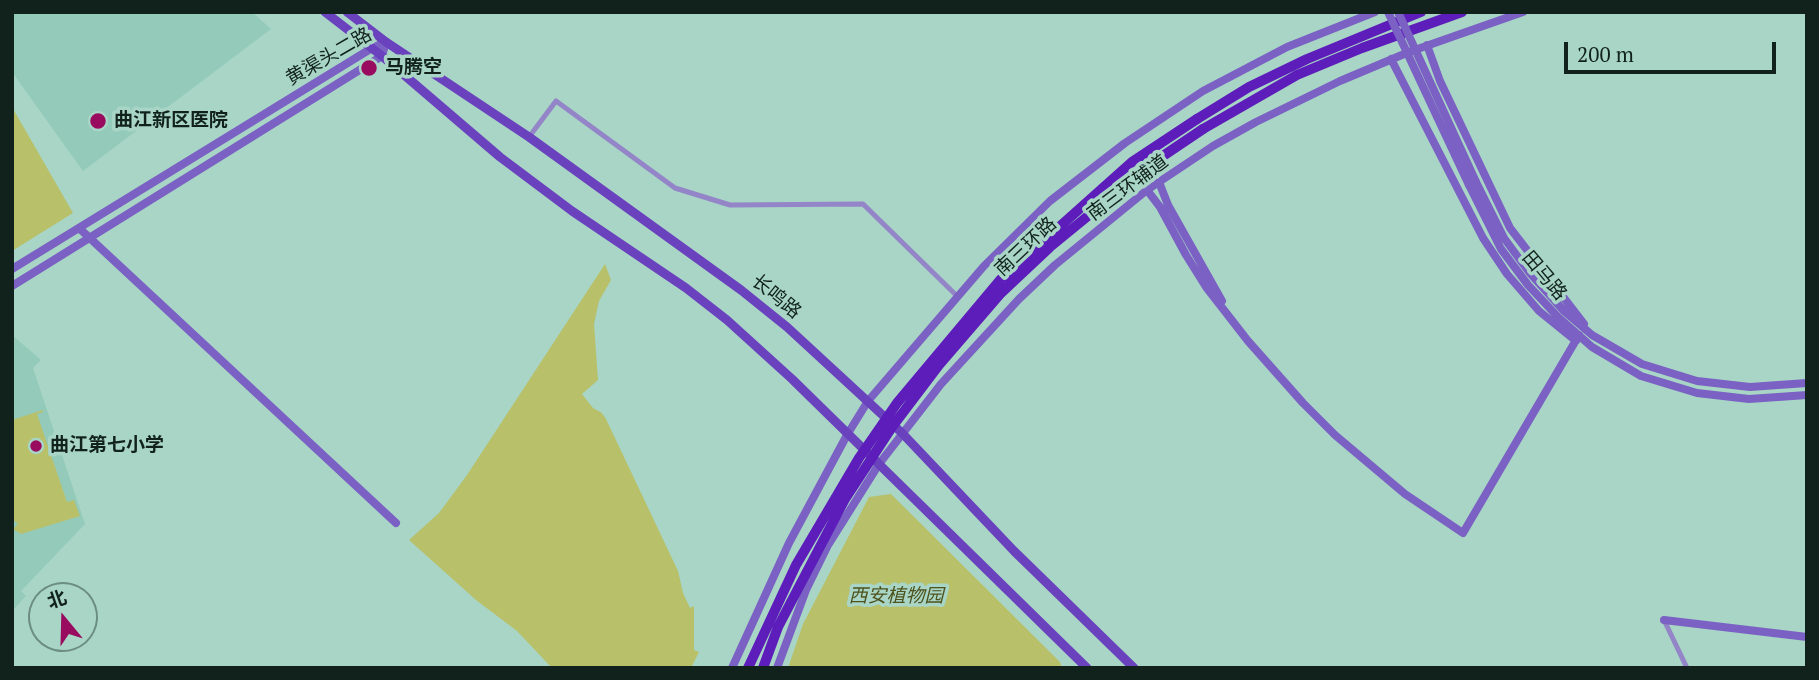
<!DOCTYPE html>
<html>
<head>
<meta charset="utf-8">
<style>
  body { margin:0 }
  #map { position:relative; width:1819px; height:680px; overflow:hidden; background:#a8d5c6; font-family:"PT Serif","Noto Sans SC",serif }
  canvas { display:block }
  .frame { position:absolute; inset:0; border:14px solid #11221d; pointer-events:none }
  .north { position:absolute; left:28px; top:582px; width:70px; height:70px; box-sizing:border-box; background:#a8d5c6; border:2px solid #6c8d82; border-radius:50%; rotate:341deg; font-size:19px; font-weight:700; line-height:28px; text-align:center; color:#11221d }
  .north::after { content:''; display:block; margin:auto; width:24px; height:32px; background:#990b5e; clip-path:polygon(50% 0,100% 100%,50% 72%,0 100%) }
  .scale { position:absolute; left:1564px; top:42px; width:212px; height:32px; box-sizing:border-box; border:4px solid #11221d; border-top:0; padding-left:9px; font-size:21px; line-height:24px; white-space:nowrap; color:#11221d; -webkit-text-stroke:5px #a8d5c6; paint-order:stroke }
</style>
</head>
<body>
<div id="map">
<canvas width="1819" height="680"></canvas>
<div class="frame"></div>
<div class="north">北</div>
<div class="scale">200 m</div>
</div>
<script>
const c = document.querySelector('canvas').getContext('2d');
c.lineJoin = 'round';
function fill(path, color) {
  c.fillStyle = color;
  c.fill(path, 'evenodd');
}
function shape(rows) {
  const path = new Path2D();
  for (const r of rows) {
    path.moveTo(r[0], r[1]);
    for (let i = 2; i < r.length; i += 2) path.lineTo(r[i], r[i + 1]);
  }
  return path;
}
function strokePath(path, color, width, dash) {
  c.strokeStyle = color;
  c.lineWidth = width;
  c.lineCap = dash ? 'butt' : 'round';
  c.setLineDash(dash || []);
  c.stroke(path);
}
function drawText(font, color, halo, rows, align = 'center') {
  c.font = font + ' "PT Serif","Noto Sans SC",serif';
  c.lineWidth = 7;
  c.setLineDash([]);
  c.textBaseline = 'middle';
  c.strokeStyle = halo;
  c.fillStyle = color;
  for (const [text, x, y, turn = 0] of rows) {
    c.save();
    c.translate(x, y);
    c.rotate((+turn || 0) * Math.PI / 180);
    c.textAlign = isNaN(turn) ? turn : align;
    if (halo) c.strokeText(text, 0, 0);
    c.fillText(text, 0, 0);
    c.restore();
  }
}
const built = shape([
  [12,12,252,12,271,29,83,171,12,72],
  [12,335,41,360,33,368,85,524,21,591,26,596,12,611]
]);
const green = shape([
  [12,107,73,213,12,251],
  [605,264,611,280,599,301,594,324,598,380,582,394,593,408,602,413,606,419,678,571,683,593,690,608,694,606,694,650,699,652,691,668,552,668,517,631,476,600,409,540,439,513,467,475],
  [43,410,43,412,37,414,67,502,74,500,80,516,21,534,13,529,18,524,12,519,12,420],
  [891,494,1060,662,1062,668,788,668,803,624,869,497]
]);
const street = shape([
  [529,137,556,101,675,188,730,205,863,204,958,297],
  [1664,620,1687,668]
]);
const secondary = shape([
  [1427,45,1440,81,1510,228,1584,324],
  [1391,59,1483,238,1507,274,1539,311,1576,341],
  [1159,182,1168,205,1222,301],
  [1476,182,1504,238,1529,272,1564,311,1592,335,1642,364,1697,381,1750,387,1807,383],
  [1469,185,1501,249,1528,285,1558,317,1592,347,1641,376,1697,393,1749,399,1807,395],
  [1147,190,1160,207,1186,255,1206,287,1248,341,1303,403,1335,435,1405,494,1463,533,1579,335],
  [79,228,396,523],
  [12,269,372,48,386,42],
  [12,286,382,56,386,42],
  [1664,620,1807,637],
  [732,668,789,543,847,435,868,401,984,266,1050,201,1125,143,1203,91,1287,47,1375,12],
  [777,668,806,590,828,545,879,464,941,384,1019,299,1055,265,1147,190,1213,146,1256,122,1340,81,1409,52,1523,12]
]);
const primary = shape([
  [325,12,382,56,500,157,572,211,686,288,727,320,792,379,1087,668],
  [347,12,386,42,529,137,741,290,787,327,902,433,1014,551,1134,668]
]);
const highway = shape([
  [1197,119,1249,87,1307,59,1421,12],
  [1203,129,1297,75,1362,48,1462,12]
]);
const secondaryBridge = shape([
  [1388,12,1469,185],
  [1398,12,1476,182]
]);
const highwayBridge = shape([
  [748,668,796,565,859,458,897,403,1001,279,1132,162,1197,119],
  [763,668,778,627,845,499,892,427,939,365,1001,293,1050,247,1154,162,1203,129]
]);
const markers = [
  [369,68,9,"#990b5e"],
  [98,121,9,"#990b5e"],
  [36,446,7,"#990b5e"]
];
const streetNames = [
  ["黄渠头二路",329,57,-30],
  ["南三环辅道",1128,188,-37],
  ["南三环路",1026,247,-43],
  ["田马路",1544,276,50],
  ["长鸣路",776,297,39]
];
const poiNames = [
  ["马腾空",385,68],
  ["曲江新区医院",114,121],
  ["曲江第七小学",50,446]
];
const parkNames = [
  ["西安植物园",896,597]
];
fill(built, '#94cab9');
fill(green, '#b8c069');
strokePath(street, '#9385c7', 5);
strokePath(secondary, '#7a61c3', 8);
strokePath(primary, '#6a42be', 9);
strokePath(highway, '#5d1dba', 10);
strokePath(secondaryBridge, '#7a61c3', 8);
strokePath(highwayBridge, '#5d1dba', 10);
for (const [x, y, r, color] of markers) {
  const dot = new Path2D();
  dot.arc(x, y, r, 0, 2 * Math.PI);
  c.fillStyle = color;
  c.fill(dot);
  strokePath(dot, '#a8d5c6', 2.5);
}
drawText('19px', '#11221d', '#a8d5c6', streetNames);
drawText('bold 19px', '#11221d', '#a8d5c6', poiNames, 'left');
drawText('italic 19px', '#4e521d', '#a8d5c6', parkNames);
</script>
</body>
</html>
